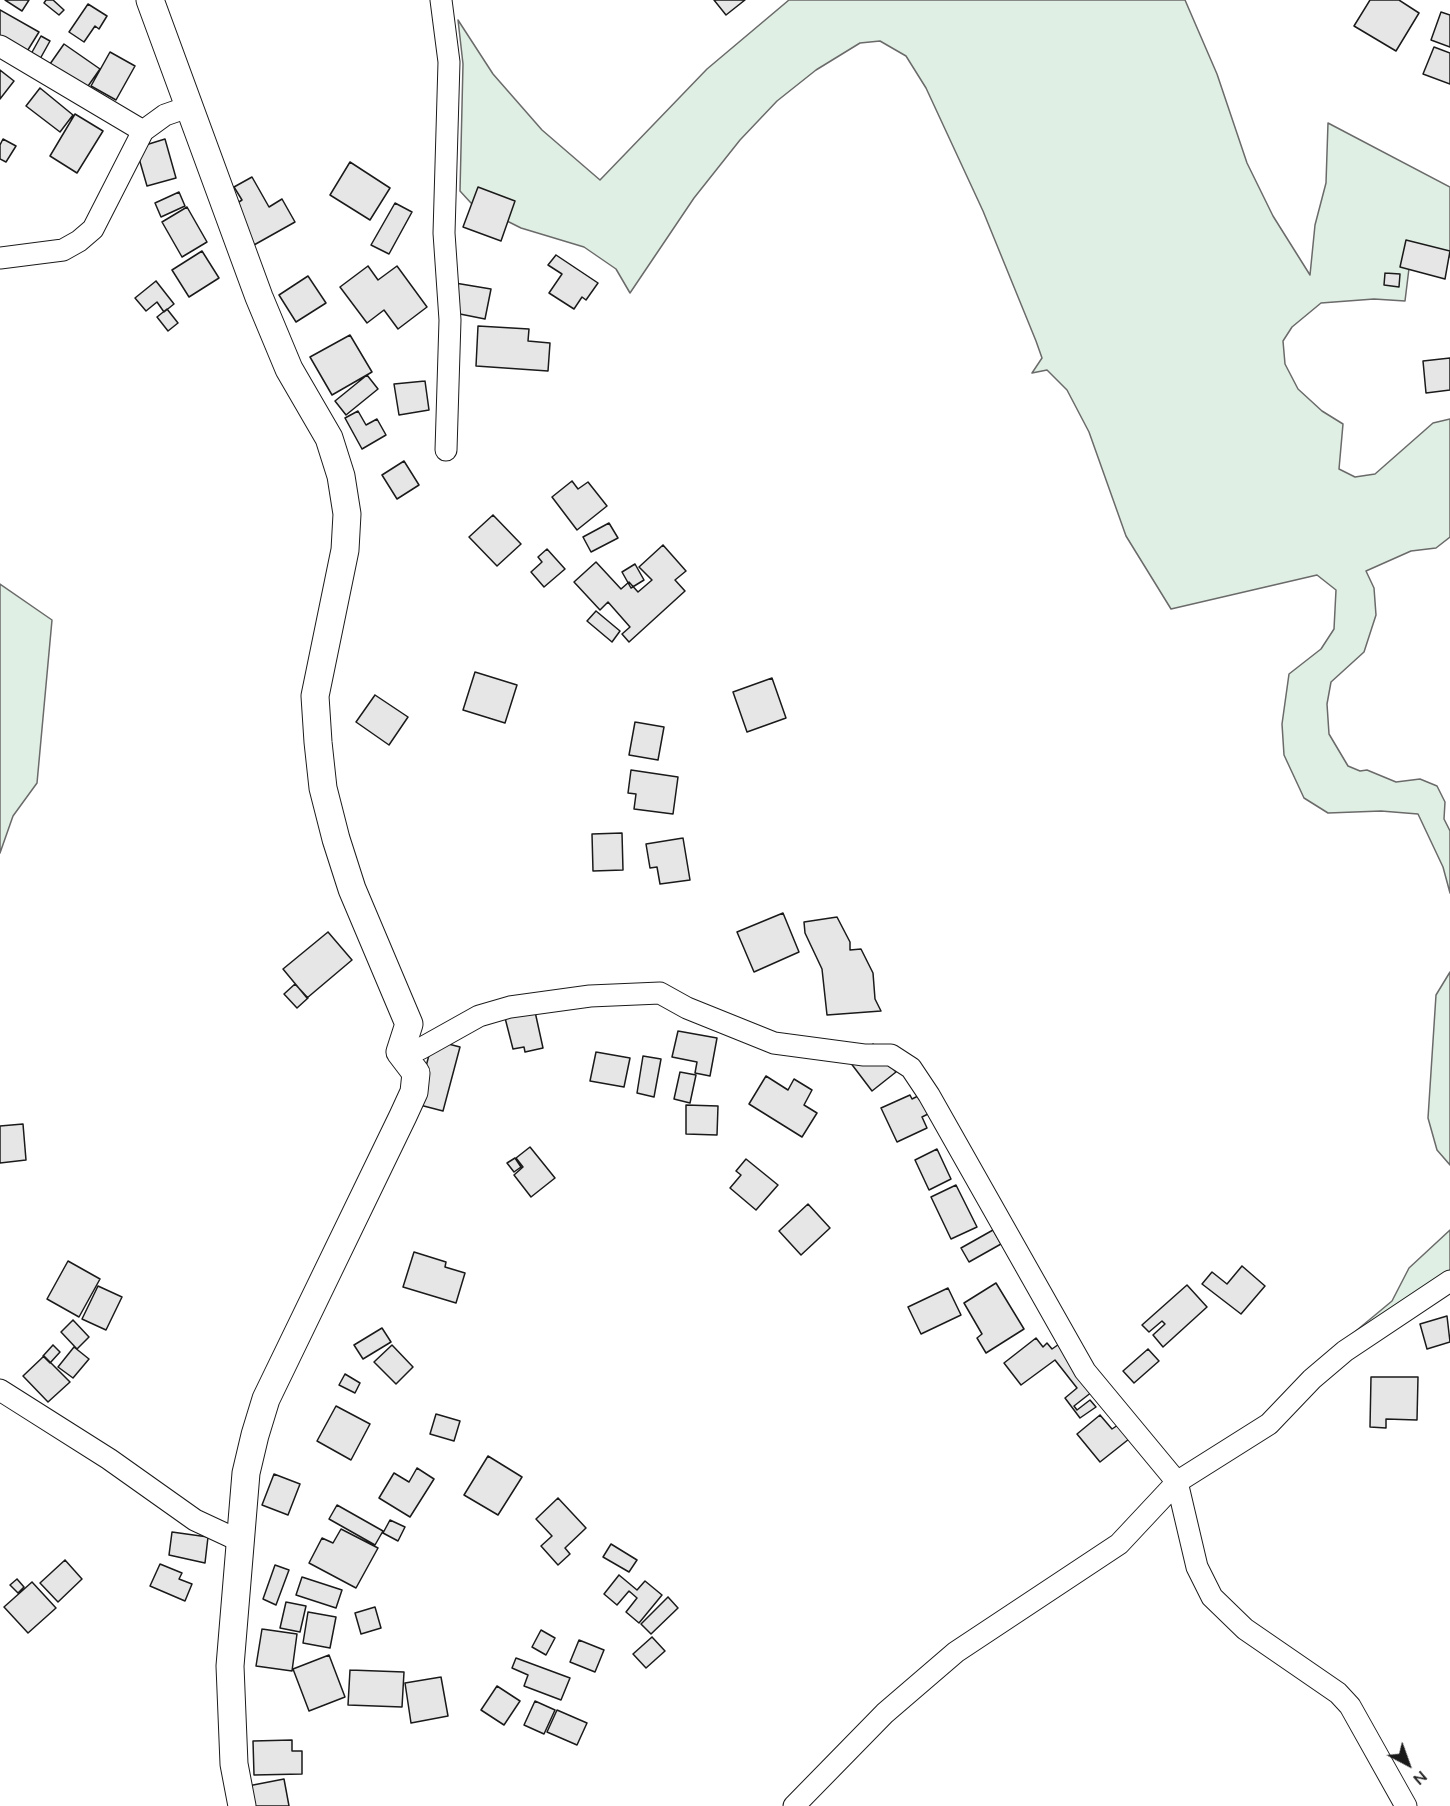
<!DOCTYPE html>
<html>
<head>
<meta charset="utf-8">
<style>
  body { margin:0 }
  #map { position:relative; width:1450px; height:1806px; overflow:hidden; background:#fff; font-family:"Nunito Sans",sans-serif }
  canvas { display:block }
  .north { position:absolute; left:1378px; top:1734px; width:60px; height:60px; -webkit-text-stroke:4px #fff; paint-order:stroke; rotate:139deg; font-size:16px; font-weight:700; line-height:24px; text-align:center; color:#1a1a1a }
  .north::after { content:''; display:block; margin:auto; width:21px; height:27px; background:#1a1a1a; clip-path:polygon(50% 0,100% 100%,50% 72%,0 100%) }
</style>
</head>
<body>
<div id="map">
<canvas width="1450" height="1806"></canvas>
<div class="north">N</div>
</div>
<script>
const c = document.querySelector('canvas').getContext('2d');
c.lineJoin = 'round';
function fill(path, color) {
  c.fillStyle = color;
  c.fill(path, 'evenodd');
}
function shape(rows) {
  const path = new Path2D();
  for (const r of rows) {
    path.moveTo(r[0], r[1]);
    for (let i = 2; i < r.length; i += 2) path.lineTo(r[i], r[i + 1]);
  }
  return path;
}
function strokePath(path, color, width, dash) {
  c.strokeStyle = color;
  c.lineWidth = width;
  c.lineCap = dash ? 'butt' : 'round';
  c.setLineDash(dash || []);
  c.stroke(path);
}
const green = shape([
  [789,0,1185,0,1217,74,1247,163,1273,216,1310,275,1315,225,1326,183,1328,123,1450,187,1450,257,1411,252,1405,301,1374,299,1321,303,1292,327,1283,341,1285,364,1298,389,1322,411,1343,424,1339,469,1355,477,1375,474,1433,423,1450,419,1450,537,1436,548,1411,551,1366,571,1374,588,1376,615,1364,652,1331,682,1327,704,1329,734,1348,766,1360,771,1367,770,1396,782,1420,779,1437,786,1445,802,1444,819,1450,831,1450,893,1443,867,1418,814,1381,811,1328,813,1304,798,1284,755,1282,724,1289,674,1321,649,1334,629,1336,590,1317,575,1171,609,1126,536,1089,432,1067,390,1047,370,1032,373,1042,358,1036,341,983,211,926,88,906,56,880,41,860,43,816,70,777,101,740,140,694,198,630,293,616,269,584,247,521,228,471,203,460,191,463,64,458,20,493,74,542,130,600,180,707,69,789,0],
  [0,584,52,620,37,783,13,816,0,853,0,584],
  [1450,972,1450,1165,1437,1150,1428,1118,1436,995,1450,972],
  [1450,1230,1450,1273,1351,1335,1392,1301,1409,1268,1450,1230]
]);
const building = shape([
  [5,0,29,0,22,11,5,0],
  [46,0,53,0,64,10,59,15,44,3,46,0],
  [714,0,745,0,726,15,714,0],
  [1370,0,1399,0,1419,13,1396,51,1354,26,1370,0],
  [88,4,107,16,99,29,95,26,84,42,69,32,88,4],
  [0,10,39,32,26,53,0,38,0,10],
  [1441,12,1450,15,1450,47,1431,40,1441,12],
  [41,36,50,41,40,59,31,54,41,36],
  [64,44,100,69,86,89,50,64,64,44],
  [1434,47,1450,53,1450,84,1423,74,1434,47],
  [110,52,135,66,116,100,91,86,110,52],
  [0,70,14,81,0,99,0,70],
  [40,88,73,115,60,132,26,106,40,88],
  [75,114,103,131,77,173,50,156,75,114],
  [3,139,16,146,6,162,0,159,0,145,3,139],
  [165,139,176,178,147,186,136,148,165,139],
  [350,162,390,188,370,220,330,195,350,162],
  [252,177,269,207,282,199,295,222,254,245,231,207,242,200,234,187,252,177],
  [478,187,515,201,501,241,463,227,478,187],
  [179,192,185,206,161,217,155,203,179,192],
  [395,203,412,212,389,254,371,245,395,203],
  [187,207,207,242,182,257,162,222,187,207],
  [1406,240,1450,251,1445,279,1400,267,1406,240],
  [202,251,219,278,189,297,172,270,202,251],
  [556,255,598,283,586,300,582,297,574,309,549,293,562,274,548,265,556,255],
  [368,266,378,280,397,266,427,307,398,329,384,310,367,323,340,287,368,266],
  [1385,273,1400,274,1399,287,1384,285,1385,273],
  [308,276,326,303,296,322,279,295,308,276],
  [156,281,174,304,164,312,157,302,146,311,135,298,156,281],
  [455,283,491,289,485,319,450,312,455,283],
  [167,309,178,323,168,331,157,317,167,309],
  [478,326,529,329,528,341,550,343,548,371,476,366,478,326],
  [350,335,372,372,332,395,310,357,350,335],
  [1450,358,1450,390,1426,393,1423,361,1450,358],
  [367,375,378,389,346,415,335,401,367,375],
  [425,381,429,410,399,415,394,384,425,381],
  [358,411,366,425,377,419,386,435,362,449,345,418,358,411],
  [404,461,419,485,397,499,382,475,404,461],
  [572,481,578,489,588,482,607,506,577,530,552,497,572,481],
  [493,515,521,544,497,566,469,537,493,515],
  [609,523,618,538,591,552,583,537,609,523],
  [663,545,686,571,675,580,685,591,629,642,622,634,630,627,608,602,600,610,574,582,596,562,621,589,629,582,638,592,652,580,639,567,663,545],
  [547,549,565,569,544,587,531,572,542,562,538,557,547,549],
  [635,564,644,580,631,588,622,572,635,564],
  [596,611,620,631,612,642,587,621,596,611],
  [475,672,517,685,505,723,463,710,475,672],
  [772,678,786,718,747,732,733,692,772,678],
  [375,695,408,717,389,745,356,722,375,695],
  [635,722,664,727,658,760,629,755,635,722],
  [631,770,678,777,673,814,634,809,636,794,628,793,631,770],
  [622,833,623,870,593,871,592,834,622,833],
  [683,838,690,880,660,884,657,867,650,868,646,844,683,838],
  [783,913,799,952,754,972,737,932,783,913],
  [837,917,850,942,850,950,861,949,873,973,875,999,881,1011,827,1015,822,969,805,933,804,922,837,917],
  [328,932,352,960,307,998,283,969,328,932],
  [295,984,308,998,297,1008,284,994,295,984],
  [534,1007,543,1048,525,1052,524,1047,513,1049,504,1014,534,1007],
  [678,1031,717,1038,710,1076,695,1073,697,1062,672,1057,678,1031],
  [433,1040,460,1047,443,1111,416,1104,433,1040],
  [873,1044,896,1072,872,1091,850,1062,873,1044],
  [596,1052,630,1058,624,1087,590,1081,596,1052],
  [643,1056,661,1059,654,1097,637,1093,643,1056],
  [680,1072,696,1075,690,1103,674,1099,680,1072],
  [766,1076,788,1090,794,1079,812,1090,804,1105,817,1113,802,1137,749,1104,766,1076],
  [924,1093,932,1112,922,1117,927,1128,897,1142,881,1108,910,1095,912,1099,924,1093],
  [686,1105,718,1106,717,1135,686,1134,686,1105],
  [23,1124,26,1160,0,1163,0,1126,23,1124],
  [530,1147,555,1178,531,1197,514,1175,523,1167,516,1158,530,1147],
  [937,1149,951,1179,929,1190,915,1160,937,1149],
  [515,1158,521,1167,514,1172,507,1163,515,1158],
  [746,1159,778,1185,756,1210,730,1188,741,1175,736,1171,746,1159],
  [956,1185,977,1227,951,1239,931,1197,956,1185],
  [808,1204,830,1228,801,1255,779,1231,808,1204],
  [993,1230,1001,1244,969,1262,961,1248,993,1230],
  [414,1252,446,1262,445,1267,465,1273,456,1303,403,1287,414,1252],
  [68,1261,100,1279,79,1317,47,1299,68,1261],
  [1242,1266,1265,1286,1241,1314,1202,1284,1212,1272,1227,1284,1242,1266],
  [996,1283,1024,1329,986,1353,977,1338,982,1334,964,1303,996,1283],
  [1187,1285,1207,1307,1163,1347,1153,1335,1165,1324,1162,1321,1149,1332,1142,1325,1187,1285],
  [98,1286,122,1297,106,1330,82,1319,98,1286],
  [948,1288,961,1315,921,1334,908,1307,948,1288],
  [1447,1316,1450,1342,1427,1349,1420,1324,1447,1316],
  [73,1320,89,1337,77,1349,61,1332,73,1320],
  [382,1328,391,1342,363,1359,354,1345,382,1328],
  [1036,1338,1043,1347,1047,1343,1052,1349,1062,1342,1097,1388,1074,1406,1077,1410,1090,1400,1096,1407,1080,1418,1065,1398,1077,1388,1055,1360,1021,1385,1004,1363,1036,1338],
  [53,1345,60,1352,50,1363,43,1356,53,1345],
  [392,1345,413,1367,396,1384,374,1362,392,1345],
  [74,1347,89,1359,73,1378,58,1367,74,1347],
  [1148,1349,1159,1361,1134,1383,1123,1371,1148,1349],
  [44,1356,70,1382,48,1402,23,1376,44,1356],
  [345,1374,360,1383,355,1393,339,1385,345,1374],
  [1371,1377,1418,1377,1417,1420,1386,1419,1386,1428,1370,1427,1371,1377],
  [336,1406,370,1424,351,1460,317,1441,336,1406],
  [436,1414,460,1421,454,1441,430,1434,436,1414],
  [1100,1415,1112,1429,1118,1425,1129,1439,1100,1462,1077,1434,1100,1415],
  [488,1456,522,1477,498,1515,464,1495,488,1456],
  [417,1468,434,1479,410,1517,379,1498,394,1473,409,1482,417,1468],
  [274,1474,300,1484,288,1515,262,1505,274,1474],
  [558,1498,586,1528,565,1548,570,1554,558,1565,541,1546,552,1536,536,1519,558,1498],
  [337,1505,383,1531,375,1545,329,1519,337,1505],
  [390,1520,405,1527,398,1541,383,1533,390,1520],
  [341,1529,378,1548,356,1588,309,1563,322,1538,333,1543,341,1529],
  [172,1532,208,1537,205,1563,169,1555,172,1532],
  [611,1544,637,1560,629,1572,603,1557,611,1544],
  [65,1560,82,1579,58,1602,40,1583,65,1560],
  [160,1564,182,1573,179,1579,192,1584,185,1601,150,1586,160,1564],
  [275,1565,289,1570,276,1605,263,1599,275,1565],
  [619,1575,637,1590,645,1581,662,1595,639,1623,626,1612,637,1598,629,1591,617,1605,604,1594,619,1575],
  [302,1577,342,1590,336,1608,296,1595,302,1577],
  [17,1579,24,1587,18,1593,10,1585,17,1579],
  [32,1582,56,1608,28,1633,4,1607,32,1582],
  [668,1597,678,1608,651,1634,641,1624,668,1597],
  [286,1602,306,1606,300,1632,280,1628,286,1602],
  [375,1607,381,1628,361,1634,355,1613,375,1607],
  [308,1612,336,1617,330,1648,303,1643,308,1612],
  [262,1629,297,1634,292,1671,256,1666,262,1629],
  [541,1630,555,1638,546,1655,532,1647,541,1630],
  [652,1637,665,1651,646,1668,633,1654,652,1637],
  [579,1640,604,1650,595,1672,570,1662,579,1640],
  [329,1655,345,1697,309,1711,293,1669,329,1655],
  [516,1658,570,1678,561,1700,524,1686,528,1675,512,1668,516,1658],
  [350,1670,404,1672,402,1707,348,1705,350,1670],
  [441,1677,448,1716,411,1723,405,1683,441,1677],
  [497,1686,520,1701,504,1725,481,1710,497,1686],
  [535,1701,555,1710,544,1734,524,1725,535,1701],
  [557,1710,587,1723,577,1745,547,1732,557,1710],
  [292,1740,292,1751,302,1751,302,1774,254,1775,253,1741,292,1740],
  [284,1779,289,1806,252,1806,248,1786,284,1779]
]);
const minor = shape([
  [441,0,449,62,444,233,450,320,446,450],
  [0,46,143,131],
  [0,258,63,250,79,241,93,229,143,131,165,115,188,107],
  [400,1052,420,1049,479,1016,510,1007,590,996,660,993,687,1008,774,1043,864,1055,891,1055,911,1068,929,1095,1085,1371,1177,1482,1197,1567,1212,1597,1245,1629,1338,1693,1350,1706,1406,1806],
  [0,1390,109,1459,195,1520,240,1541],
  [794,1806,885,1713,956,1652,1119,1544,1177,1482,1269,1424,1312,1379,1345,1351,1450,1281]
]);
const major = shape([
  [150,0,259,297,289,369,329,438,341,476,347,514,345,550,315,696,318,742,323,788,336,839,352,889,409,1024,400,1052,416,1073,414,1092,403,1116,266,1399,255,1435,246,1473,230,1666,234,1764,242,1806]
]);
fill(green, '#e0efe3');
strokePath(green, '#6a6a6a', 1.5);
fill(building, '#e6e6e6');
strokePath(building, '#1a1a1a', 1.5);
strokePath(minor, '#1a1a1a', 23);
strokePath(major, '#1a1a1a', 29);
strokePath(minor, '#fff', 21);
strokePath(major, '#fff', 27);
</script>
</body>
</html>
